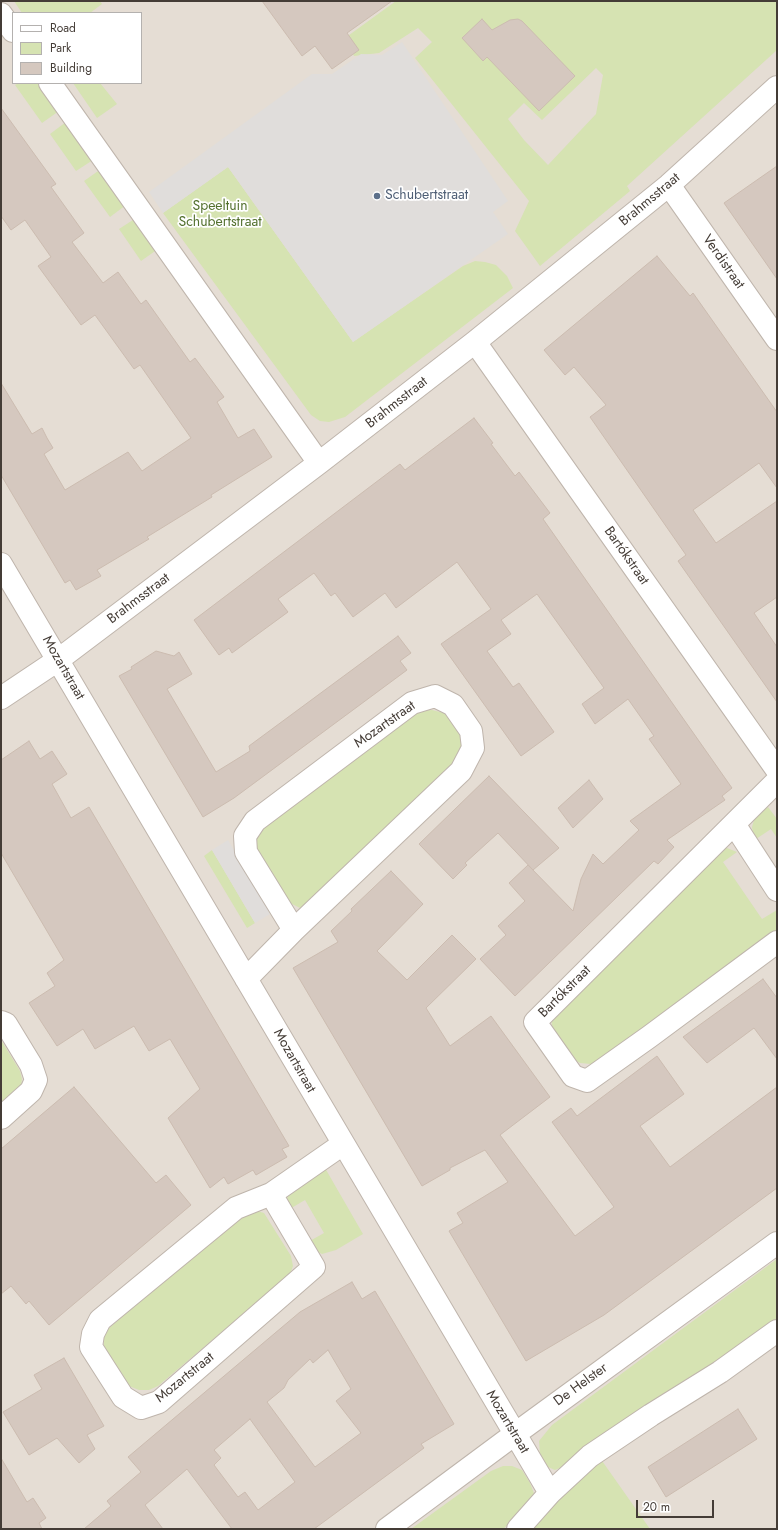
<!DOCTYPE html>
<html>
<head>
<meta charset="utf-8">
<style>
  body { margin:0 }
  #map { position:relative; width:778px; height:1530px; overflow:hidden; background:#f1ece6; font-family:Jost,sans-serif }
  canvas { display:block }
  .frame { position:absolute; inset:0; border:2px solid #443c36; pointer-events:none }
  .legend { position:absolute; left:12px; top:12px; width:130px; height:72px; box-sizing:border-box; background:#fff; border:1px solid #b4b1af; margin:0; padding:5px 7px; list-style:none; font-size:12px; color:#443c36 }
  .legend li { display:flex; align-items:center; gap:8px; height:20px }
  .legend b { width:20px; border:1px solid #b4b1af }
  .scale { position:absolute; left:636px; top:1500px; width:78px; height:18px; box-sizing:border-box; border:2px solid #443c36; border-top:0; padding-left:5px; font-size:12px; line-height:14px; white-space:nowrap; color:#443c36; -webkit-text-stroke:3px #fff; paint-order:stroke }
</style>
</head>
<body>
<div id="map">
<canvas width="778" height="1530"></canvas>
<div class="frame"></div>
<ul class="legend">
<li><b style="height:5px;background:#fff"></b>Road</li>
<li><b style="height:11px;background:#d6e3b2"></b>Park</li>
<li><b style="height:11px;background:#d5c8bf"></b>Building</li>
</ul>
<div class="scale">20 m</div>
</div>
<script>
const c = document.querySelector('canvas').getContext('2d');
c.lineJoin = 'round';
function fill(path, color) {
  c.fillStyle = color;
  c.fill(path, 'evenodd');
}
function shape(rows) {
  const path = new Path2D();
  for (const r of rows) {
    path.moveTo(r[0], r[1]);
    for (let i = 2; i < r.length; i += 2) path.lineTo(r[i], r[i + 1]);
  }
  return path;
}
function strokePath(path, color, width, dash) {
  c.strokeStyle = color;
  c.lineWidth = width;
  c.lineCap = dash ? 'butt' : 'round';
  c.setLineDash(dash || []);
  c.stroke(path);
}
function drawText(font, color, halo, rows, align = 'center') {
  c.font = font + ' Jost,sans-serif';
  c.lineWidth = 3.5;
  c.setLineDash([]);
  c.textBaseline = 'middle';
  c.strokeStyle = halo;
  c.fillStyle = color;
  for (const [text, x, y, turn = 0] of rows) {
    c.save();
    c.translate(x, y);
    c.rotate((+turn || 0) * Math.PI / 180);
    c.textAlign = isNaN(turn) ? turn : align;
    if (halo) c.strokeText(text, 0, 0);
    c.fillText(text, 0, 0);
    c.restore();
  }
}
const residential = shape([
  [1,1,777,1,777,1529,1,1529],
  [13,13,141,13,141,83,13,83]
]);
const green = shape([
  [14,1,100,1,102,4,90,13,22,13],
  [396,1,777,1,777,50,627,186,630,191,540,266,515,231,529,201,415,58,432,42,418,28,379,53,354,56,345,38],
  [596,68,603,75,596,114,548,165,524,140,508,119,524,103,542,120],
  [19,83,39,83,59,111,42,123,15,85],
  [73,83,100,83,117,104,97,118],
  [66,122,93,160,76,171,50,134],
  [228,167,353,342,463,266,475,261,485,262,496,265,507,276,513,288,345,417,329,422,320,421,311,415,163,213],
  [101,169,126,205,110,217,84,181],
  [136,218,158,249,141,261,119,229],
  [432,710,444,713,455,723,463,739,462,754,452,769,309,905,300,908,288,902,258,851,255,839,264,826,411,716,421,711],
  [768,807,777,819,777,838,771,829,756,839,753,834,752,827,754,820,758,815],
  [727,848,737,852,723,862,762,919,777,910,777,930,603,1060,591,1064,580,1063,568,1057,554,1037,551,1018,721,849],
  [212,850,255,923,247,928,204,856],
  [1,1040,20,1071,22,1079,21,1086,1,1109],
  [325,1168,363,1234,336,1250,322,1254,316,1251,308,1242,324,1233,305,1200,288,1210,286,1202,289,1192],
  [254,1210,264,1213,291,1256,293,1266,290,1274,158,1386,149,1390,139,1390,124,1384,104,1350,104,1337,108,1329,244,1211],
  [777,1259,777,1322,562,1467,555,1470,548,1467,540,1454,539,1441,552,1425],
  [600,1458,650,1529,530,1529,582,1474],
  [503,1466,512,1466,522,1470,530,1483,535,1496,514,1520,503,1529,411,1529,491,1471]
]);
const parking = shape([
  [402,42,508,201,493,212,508,234,353,342,228,167,163,213,149,192,312,74,332,74,361,54,382,55],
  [228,840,270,914,255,923,212,850]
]);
const building = shape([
  [262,1,392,1,347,33,359,50,332,69,315,46,302,56,262,1],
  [482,19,492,30,510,20,518,19,522,21,575,76,539,111,487,57,483,61,462,38,482,19],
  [1,108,56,184,51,187,84,233,72,242,103,283,118,272,141,304,146,300,190,362,195,358,224,397,217,402,238,438,254,429,272,457,211,495,212,497,147,537,149,539,97,570,101,576,76,590,70,580,65,583,1,475,1,383,32,434,42,428,47,438,53,448,44,454,65,490,128,452,142,471,191,438,140,365,134,369,95,315,81,325,38,266,51,257,25,220,11,230,1,216,1,108],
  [777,166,777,279,724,203,777,166],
  [657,256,690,296,693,293,777,412,777,488,759,463,693,510,716,543,777,501,777,597,754,613,777,647,777,702,678,561,686,555,590,417,606,405,574,367,565,375,544,350,657,256],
  [474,418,493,443,491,444,515,476,519,472,550,513,543,519,732,788,722,796,725,800,667,840,674,847,658,864,654,861,515,996,480,959,506,935,498,926,525,901,509,883,528,865,573,911,581,879,593,854,603,864,639,830,630,821,681,784,649,739,654,736,628,699,595,724,582,704,604,688,537,594,501,620,511,634,487,651,513,687,519,683,554,732,521,756,441,644,491,609,457,562,396,608,385,593,353,617,335,593,331,596,314,573,278,599,288,612,232,653,229,648,219,655,194,620,400,464,405,470,474,418],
  [398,636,411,653,400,661,407,670,234,798,203,817,119,676,132,669,131,667,156,651,174,656,179,652,192,674,167,689,216,772,250,751,249,746,398,636],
  [29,741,40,759,52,751,67,774,52,784,71,818,89,807,289,1146,282,1149,287,1157,256,1175,253,1170,228,1184,224,1177,210,1188,168,1118,200,1089,170,1039,149,1051,134,1026,95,1049,83,1029,57,1046,29,1003,55,986,47,973,64,960,1,853,1,760,29,741],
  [489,776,559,848,533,870,498,833,465,863,467,865,453,879,419,844,489,776],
  [589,780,603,799,573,828,558,808,589,780],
  [391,871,423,904,377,951,407,980,452,935,476,959,426,1008,450,1046,491,1016,550,1097,500,1135,575,1236,614,1207,552,1122,571,1108,577,1116,657,1056,684,1094,640,1126,670,1167,777,1087,777,1188,604,1315,526,1361,449,1231,463,1223,457,1213,508,1182,485,1150,450,1168,450,1170,422,1186,293,968,338,942,331,931,352,911,351,909,391,871],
  [763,979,777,998,777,1059,754,1028,707,1063,683,1037,763,979],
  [74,1087,156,1183,166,1175,191,1205,49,1325,29,1301,26,1304,11,1286,1,1294,1,1149,74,1087],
  [352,1282,362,1299,375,1291,454,1424,421,1444,424,1448,314,1529,232,1529,187,1469,145,1505,163,1529,84,1529,111,1506,107,1501,141,1472,128,1457,300,1312,352,1282],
  [328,1350,351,1389,336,1401,361,1433,315,1467,267,1402,284,1388,288,1380,310,1359,313,1363,328,1350],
  [250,1419,295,1482,258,1510,245,1492,238,1497,214,1465,221,1458,214,1450,250,1419],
  [64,1358,104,1426,87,1435,95,1449,79,1463,57,1438,29,1455,3,1412,42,1389,34,1375,64,1358],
  [738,1409,757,1439,666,1497,648,1467,738,1409],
  [1,1458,27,1502,33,1498,46,1518,39,1523,42,1529,1,1529,1,1458]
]);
const minor = shape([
  [1,14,13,31],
  [50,83,319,463],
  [669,185,777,339],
  [475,342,777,770],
  [1,564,550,1493],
  [1,698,58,660,319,463,475,342,669,185,777,87],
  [777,781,535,1022,573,1076,587,1081,649,1037,777,942],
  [734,824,777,890],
  [246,979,294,930,461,771,473,748,471,731,453,705,435,696,412,703,255,821,245,836,246,852,294,930],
  [1,1022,6,1024,31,1065,36,1080,31,1091,1,1118],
  [271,1194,314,1267,159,1402,141,1408,123,1397,91,1347,93,1334,100,1320,236,1208,271,1194,343,1144],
  [387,1529,515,1434,777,1243],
  [518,1529,550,1493,590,1456,651,1415,720,1372,777,1331]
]);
const markers = [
  [377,196,4,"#5c6f8a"]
];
const serviceNames = [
  ["Schubertstraat",385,196]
];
const streetNames = [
  ["Brahmsstraat",650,200,-40],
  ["Verdistraat",723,262,55],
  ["Brahmsstraat",397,403,-38],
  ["Bartókstraat",626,556,55],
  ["Brahmsstraat",139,599,-37],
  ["Mozartstraat",63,668,60],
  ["Mozartstraat",385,725,-35],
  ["Bartókstraat",565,992,-45],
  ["Mozartstraat",294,1061,60],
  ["Mozartstraat",185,1378,-39],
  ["De Helster",581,1385,-36],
  ["Mozartstraat",507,1422,59]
];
const parkNames = [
  ["Speeltuin",220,207],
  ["Schubertstraat",220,223]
];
fill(residential, '#e5ddd4');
fill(green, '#d6e3b2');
fill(parking, '#e0dddb');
fill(building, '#d5c8bf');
strokePath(building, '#ccbcb0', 1);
strokePath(minor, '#bfb5ac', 24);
strokePath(minor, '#fff', 22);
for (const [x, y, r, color] of markers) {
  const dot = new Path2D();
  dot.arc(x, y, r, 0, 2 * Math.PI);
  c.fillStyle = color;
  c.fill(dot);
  strokePath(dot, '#fff', 1.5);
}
drawText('14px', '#4e5e75', '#fff', serviceNames, 'left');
drawText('14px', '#443c36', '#fff', streetNames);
drawText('14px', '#53702e', '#fff', parkNames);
</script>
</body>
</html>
